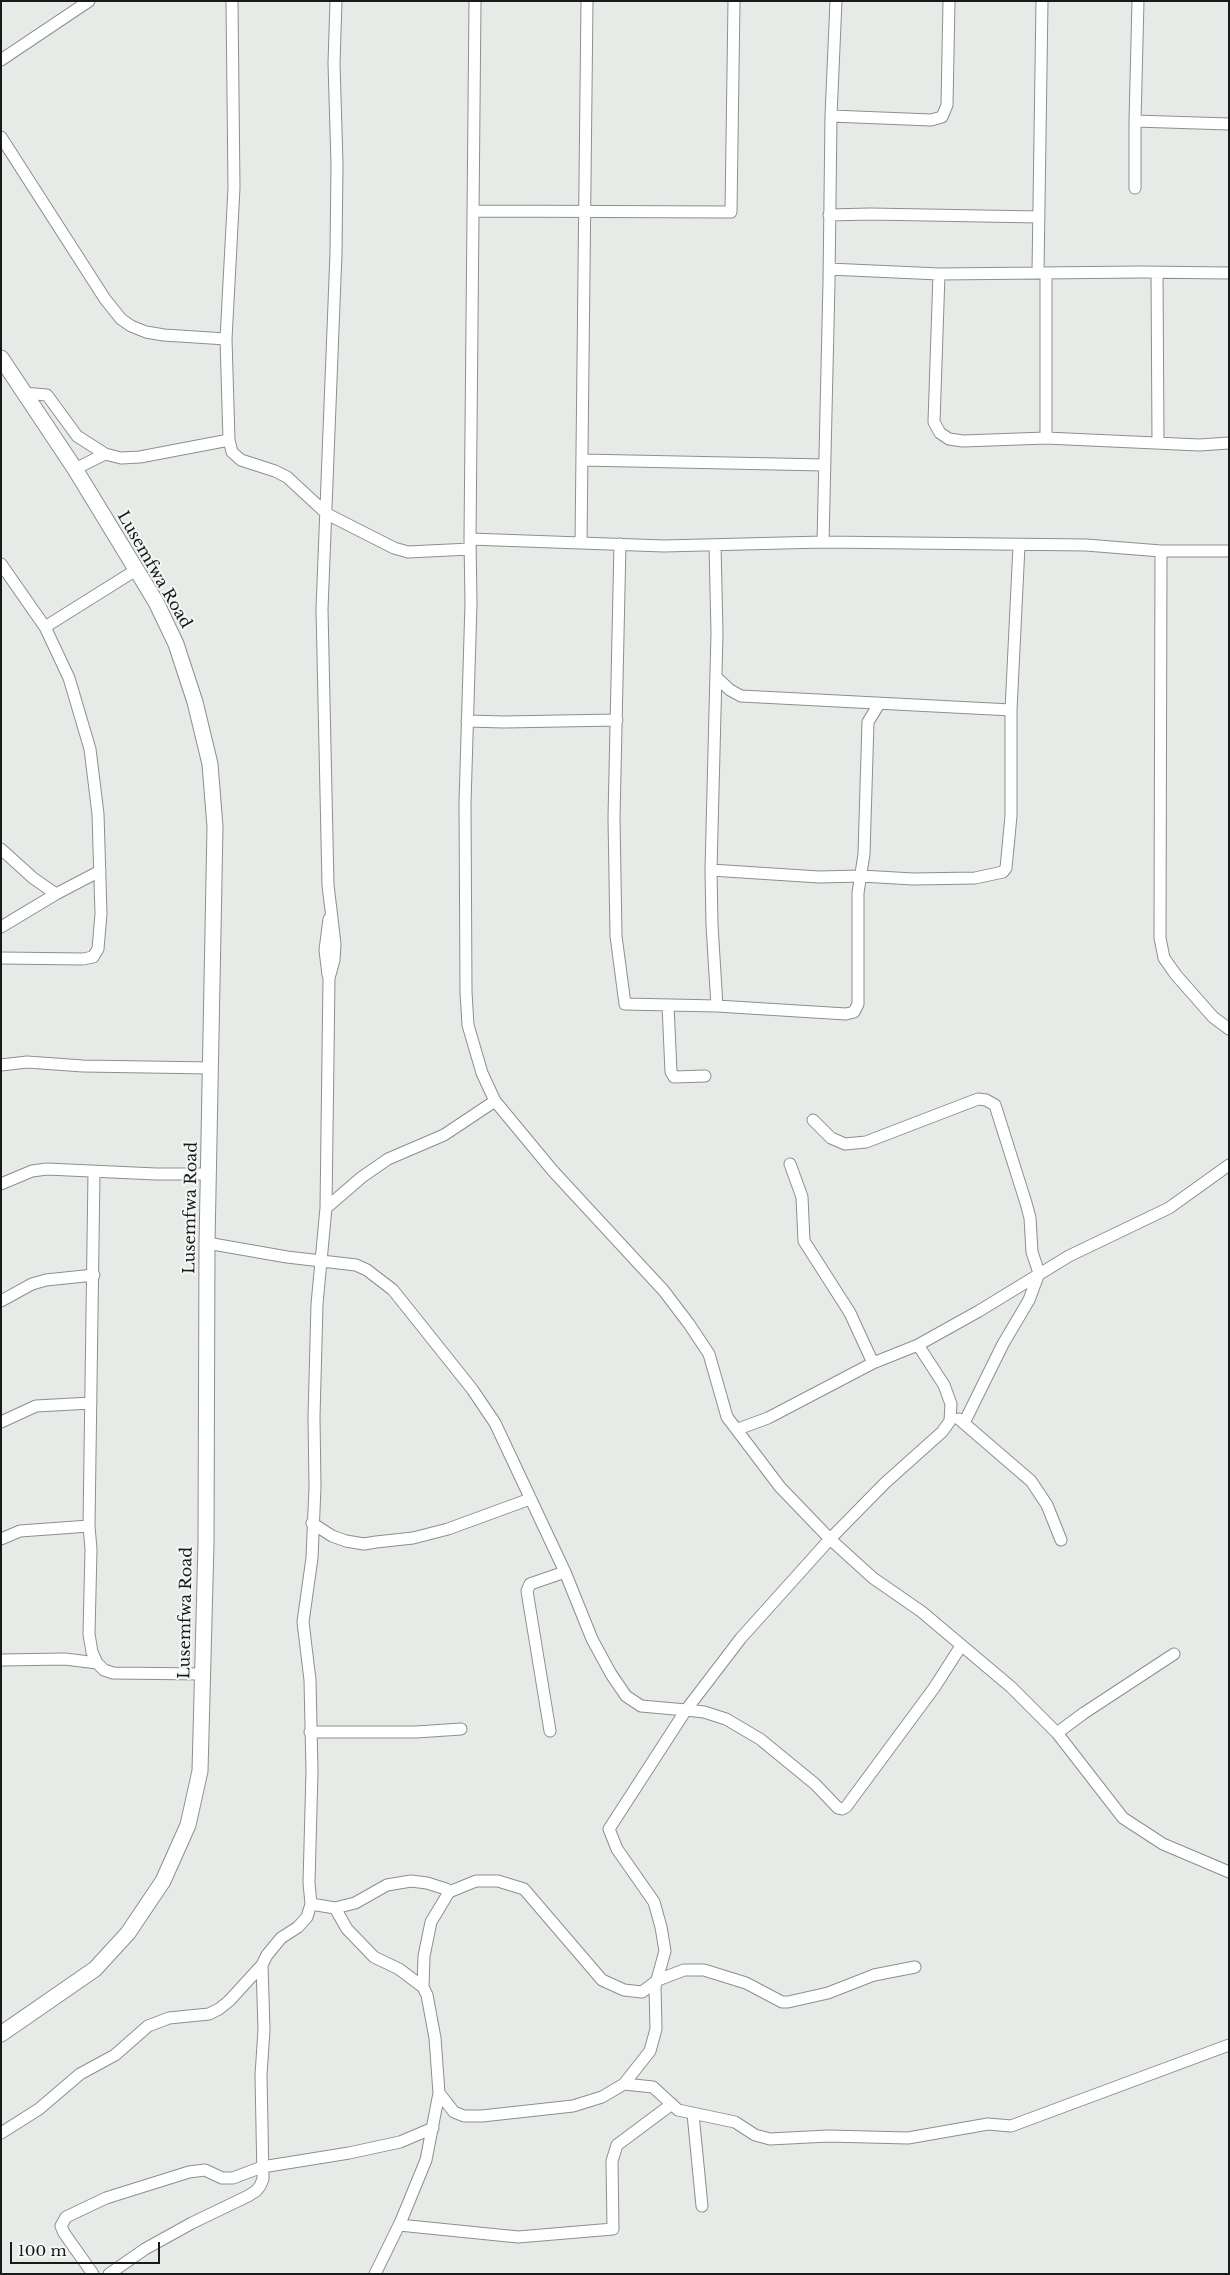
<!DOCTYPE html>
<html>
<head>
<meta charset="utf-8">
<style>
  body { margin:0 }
  #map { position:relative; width:1230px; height:2275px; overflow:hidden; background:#e7ebe8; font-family:"Libre Baskerville",serif }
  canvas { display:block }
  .frame { position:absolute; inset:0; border:2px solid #181a19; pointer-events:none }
  .scale { position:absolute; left:10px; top:2242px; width:150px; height:22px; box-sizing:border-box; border:2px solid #181a19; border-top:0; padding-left:6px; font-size:15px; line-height:18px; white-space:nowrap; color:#181a19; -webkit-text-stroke:4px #f4f8f5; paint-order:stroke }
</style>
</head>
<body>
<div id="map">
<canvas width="1230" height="2275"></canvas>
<div class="frame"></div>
<div class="scale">100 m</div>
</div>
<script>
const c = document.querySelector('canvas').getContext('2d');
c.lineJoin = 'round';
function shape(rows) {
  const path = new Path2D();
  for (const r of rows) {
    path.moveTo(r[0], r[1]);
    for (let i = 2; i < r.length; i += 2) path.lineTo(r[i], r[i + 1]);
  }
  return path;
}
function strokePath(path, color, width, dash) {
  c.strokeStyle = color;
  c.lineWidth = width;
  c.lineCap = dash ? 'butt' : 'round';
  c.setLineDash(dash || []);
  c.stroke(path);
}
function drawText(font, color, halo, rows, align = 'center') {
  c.font = font + ' "Libre Baskerville",serif';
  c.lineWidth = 4;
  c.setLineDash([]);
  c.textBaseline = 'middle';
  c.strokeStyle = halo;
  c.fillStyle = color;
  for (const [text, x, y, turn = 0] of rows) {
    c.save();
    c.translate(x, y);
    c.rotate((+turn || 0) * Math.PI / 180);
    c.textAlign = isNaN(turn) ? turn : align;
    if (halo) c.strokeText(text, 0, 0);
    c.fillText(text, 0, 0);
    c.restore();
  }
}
const street = shape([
  [232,1,234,188,226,339,229,440,232,452,241,460,275,471,287,477,327,514,394,548,408,552,470,549],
  [336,1,334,63,337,164,336,253,322,609,328,885,335,944,334,960,329,978,326,1208,317,1304,314,1417,315,1487,312,1558,303,1622,310,1680,312,1771,309,1883,311,1904,335,1908,347,1929,374,1957,399,1969,423,1987,427,1995,435,2038,439,2093,426,2160,401,2221,375,2274],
  [1,60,89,1],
  [831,116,931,120,942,117,947,105,949,1],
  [1135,121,1138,1],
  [1,137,105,299,121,319,131,326,146,332,164,335,226,339],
  [1135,188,1135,121,1229,124],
  [474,211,731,212,734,1],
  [829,215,870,214,1039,217],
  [829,269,939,274,1141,272,1229,273],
  [1038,272,1042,1],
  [1157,273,1158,441],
  [939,274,934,422,940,433,949,439,963,441,1046,438,1199,445,1229,443],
  [23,393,47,395,77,436,105,454],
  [1046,438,1046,273],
  [582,460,824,465],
  [75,469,105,454,121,458,140,457,229,440],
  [470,539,664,546,823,542,1086,545,1161,551,1229,551],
  [581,542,587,1],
  [823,542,829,282,831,116,836,1],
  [620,544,614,818,616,936,625,1004,717,1006,846,1014,854,1012,858,1004,858,893,864,854,868,722,879,704],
  [715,545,717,633,711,870,712,925,717,1006],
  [1161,551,1160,938,1164,958,1176,975,1213,1017,1229,1029],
  [1,564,45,627,69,678,90,749,98,814,101,914,98,949,93,957,83,959,1,958],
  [45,627,136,570],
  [716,677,730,690,741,696,1011,710],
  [467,721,504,722,617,720],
  [1,849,33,878,56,894],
  [711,870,819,877,861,876,913,879,975,878,1003,872,1006,868,1011,816,1011,710,1019,546],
  [1,927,56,894,100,871],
  [328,975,325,950,329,919],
  [668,1005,671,1072,674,1077,705,1076],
  [1,1065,27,1062,83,1066,211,1068],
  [813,1120,831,1138,845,1144,866,1142,978,1099,986,1100,995,1105,1026,1203,1030,1218,1032,1252,1039,1273,1029,1300,1003,1344,964,1423],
  [790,1164,802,1197,804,1241,850,1313,873,1363],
  [94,1172,89,1526,91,1549,89,1634,92,1652,97,1663,104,1670,113,1673,202,1674],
  [1,1184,32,1171,47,1169,156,1174,209,1174],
  [326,1208,362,1177,388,1159,444,1135,495,1101],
  [207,1243,287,1257,356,1265,367,1270,393,1290,472,1389,495,1423,565,1572,592,1639,611,1674,626,1696,641,1706,686,1710,741,1638,830,1539,780,1487,727,1417,709,1354,689,1324,664,1291,553,1171,495,1101,482,1073,468,1025,466,992,465,803,471,603,470,539,475,1],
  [1,1301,32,1284,46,1280,94,1275],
  [918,1345,944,1385,951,1404,950,1421,942,1432,885,1483,830,1539,873,1578,922,1612,1011,1687,1057,1733,1123,1818,1163,1844,1229,1872],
  [959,1419,1031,1481,1047,1505,1061,1540],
  [1,1422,36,1406,91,1403],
  [738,1429,768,1418,873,1363,918,1345,979,1311,1069,1256,1169,1208,1229,1165],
  [312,1523,332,1536,346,1541,364,1544,376,1542,413,1538,448,1529,530,1499],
  [1,1539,20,1531,89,1526],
  [1,1660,65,1659,97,1663],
  [550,1731,527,1591,530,1584,565,1572],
  [310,1732,416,1732,461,1729],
  [1057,1733,1084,1713,1174,1654],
  [335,1908,355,1903,387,1885,411,1881,427,1883,446,1889,449,1892],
  [423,1987,424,1956,431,1922,449,1892,476,1881,498,1881,524,1889,602,1980,624,1990,642,1992,658,1980,684,1970,704,1970,746,1983,782,2002,788,2002,828,1993,874,1975,915,1967],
  [624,2084,653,2087,678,2110,735,2122,755,2135,770,2139,828,2136,908,2138,988,2124,1011,2126,1229,2045],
  [439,2093,454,2112,464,2116,482,2116,573,2106,602,2097,624,2084,650,2051,656,2029,655,1987,665,1951,661,1927,654,1902,617,1849,609,1829,686,1710,704,1712,726,1719,760,1739,815,1784,838,1808,842,1809,846,1807,934,1688,961,1646],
  [693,2114,702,2206],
  [1,2133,39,2109,80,2074,115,2055,148,2026,169,2018,209,2014,219,2009,229,2001,262,1965],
  [399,2225,518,2237,613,2229,612,2161,617,2145,672,2104],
  [93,2274,64,2233,61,2226,66,2217,106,2198,189,2172,205,2170,222,2178,233,2178,262,2167,349,2153,400,2142,433,2128],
  [109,2274,145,2249,192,2223,248,2196,256,2191,260,2186,263,2179,261,2075,264,2030,262,1965,267,1955,281,1938,298,1927,307,1917,311,1904]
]);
const secondary = shape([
  [1,358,75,469,156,602,176,644,195,702,210,764,215,827,207,1243,206,1543,200,1771,188,1825,163,1881,128,1933,95,1969,1,2034]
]);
const streetNames = [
  ["Lusemfwa Road",154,570,60],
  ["Lusemfwa Road",191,1208,-89],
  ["Lusemfwa Road",186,1613,-89]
];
strokePath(street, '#8c908d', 13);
strokePath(secondary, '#8c908d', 17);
strokePath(street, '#fff', 11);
strokePath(secondary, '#fff', 15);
drawText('16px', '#181a19', '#f4f8f5', streetNames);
</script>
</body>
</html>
